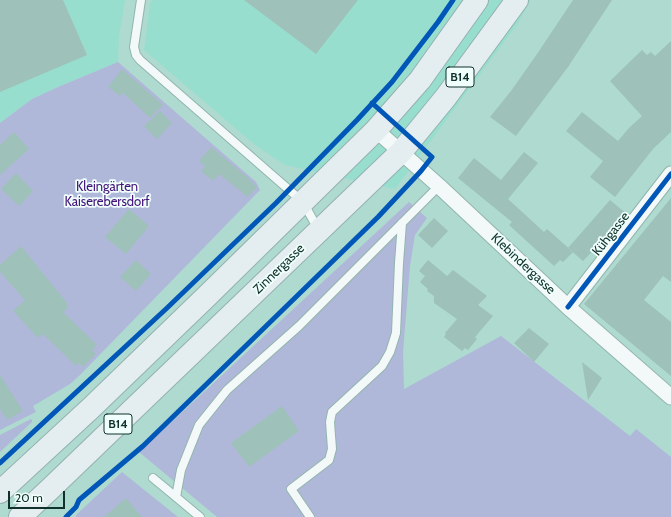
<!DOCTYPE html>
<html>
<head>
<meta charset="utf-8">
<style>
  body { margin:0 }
  #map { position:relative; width:671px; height:517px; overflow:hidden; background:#aedad0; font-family:Cabin,sans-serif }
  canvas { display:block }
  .scale { position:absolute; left:8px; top:491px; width:57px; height:18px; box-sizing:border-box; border:2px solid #10322c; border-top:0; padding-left:5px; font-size:12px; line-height:14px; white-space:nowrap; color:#10322c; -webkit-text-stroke:3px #f0fffb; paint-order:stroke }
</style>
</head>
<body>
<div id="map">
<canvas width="671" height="517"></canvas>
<div class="scale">20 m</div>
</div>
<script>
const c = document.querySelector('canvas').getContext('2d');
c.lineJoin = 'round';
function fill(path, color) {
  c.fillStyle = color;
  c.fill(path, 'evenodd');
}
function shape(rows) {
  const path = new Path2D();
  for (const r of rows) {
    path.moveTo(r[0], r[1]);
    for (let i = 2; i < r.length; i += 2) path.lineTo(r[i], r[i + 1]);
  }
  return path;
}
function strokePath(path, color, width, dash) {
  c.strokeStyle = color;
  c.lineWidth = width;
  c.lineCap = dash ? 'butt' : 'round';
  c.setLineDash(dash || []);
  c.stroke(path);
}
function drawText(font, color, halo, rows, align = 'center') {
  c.font = font + ' Cabin,sans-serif';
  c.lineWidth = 3.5;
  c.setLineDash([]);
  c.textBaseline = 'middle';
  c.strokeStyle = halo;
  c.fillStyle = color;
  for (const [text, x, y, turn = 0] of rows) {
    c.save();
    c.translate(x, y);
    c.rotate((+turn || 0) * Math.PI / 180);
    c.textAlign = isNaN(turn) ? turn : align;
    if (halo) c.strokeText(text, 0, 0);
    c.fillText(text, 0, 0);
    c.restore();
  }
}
const built = shape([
  [0,0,125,0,119,36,118,62,58,87,32,99,0,123],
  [153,0,531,0,518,23,395,189,285,165,255,145,144,50,150,3]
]);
const green = shape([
  [118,62,256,182,260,190,80,375,70,384,33,406,36,412,0,430,0,123,32,99,58,87],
  [409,202,427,218,415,235,410,266,403,352,404,389,501,336,630,436,636,429,671,457,671,517,217,517,139,452],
  [31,419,32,420,32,422,0,452,0,435],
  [122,472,178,517,76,517,76,515]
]);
const building = shape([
  [0,0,63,0,87,55,0,92],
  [244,0,358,0,316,54],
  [573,0,612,0,568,67,516,136,490,117,511,91,537,54],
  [671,41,671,132,653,149,615,197,590,177,603,161,566,131,582,112,618,141,628,129,642,116,610,81,642,50,647,55,651,52,655,56],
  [122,69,163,105,150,118,123,93,120,96,108,87],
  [160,111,172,123,157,139,144,126],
  [14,132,29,149,0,175,0,145],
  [211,147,246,176,257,187,248,197,219,174,213,181,201,171,205,166,199,161],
  [524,152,538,163,508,199,544,232,547,229,573,252,563,262,560,260,554,266,509,225,512,222,458,178,474,158,501,180],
  [16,173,33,191,19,206,1,189],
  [671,198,671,282,663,276,644,300,671,322,671,376,584,304],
  [610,200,628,215,583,261,568,248],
  [129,209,149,226,126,254,105,237],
  [434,218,448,231,432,248,418,235],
  [21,246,67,303,67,309,63,312,97,345,92,350,96,354,83,367,79,363,76,366,43,334,38,338,13,311,25,300,0,272,0,265],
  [136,260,151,274,136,291,120,277],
  [428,260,447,276,453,270,487,296,478,305,493,316,475,337,477,339,468,350,465,348,462,351,444,337,446,334,445,333,457,319,434,303,434,296,427,291,428,289,420,282,425,276,419,271],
  [529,328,549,344,534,362,514,343],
  [582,362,602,378,588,400],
  [0,375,23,411,7,420,0,409],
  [282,406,299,431,249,467,231,443],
  [126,498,142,517,104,517]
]);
const service = shape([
  [141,0,134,47,136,55,140,60,303,202,318,229],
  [153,478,176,497],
  [200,517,176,497,181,470,199,425,227,390,299,326,439,186],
  [310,517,291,489,329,460,332,449,330,422,332,412,382,366,390,352,396,333,399,263,402,223]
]);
const minor = shape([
  [376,130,439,186,568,307,671,397],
  [568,307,671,174]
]);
const primary = shape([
  [0,492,92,407,207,296,376,130,420,80,477,0],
  [20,517,50,489,401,152,446,97,517,0]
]);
const cycleway = shape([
  [568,307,671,174],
  [0,463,167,308,276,203,357,120,392,82,438,22,453,0],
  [66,517,76,507,79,500,143,446,378,217,421,171,432,157,372,103]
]);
const shields = [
  [460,77,28],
  [118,424,28]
];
const shieldNames = [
  ["B14",460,77],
  ["B14",118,424]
];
const parkNames = [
  ["Kleingärten",107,187],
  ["Kaiserebersdorf",107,202]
];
const streetNames = [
  ["Kühgasse",611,234,-52],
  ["Klebindergasse",523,264,43],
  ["Zinnergasse",279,269,-44]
];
fill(built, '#98decf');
fill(green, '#b0b8da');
fill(building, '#9ec1ba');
strokePath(service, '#92b5ad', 10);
strokePath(minor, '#92b5ad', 17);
strokePath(primary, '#94b1b1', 24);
strokePath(service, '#f3f9f8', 8);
strokePath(minor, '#f3f9f8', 15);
strokePath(primary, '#e4eef0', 22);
strokePath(cycleway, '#0057b8', 5);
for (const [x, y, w] of shields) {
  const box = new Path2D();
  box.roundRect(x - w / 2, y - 10, w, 20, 3);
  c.fillStyle = '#f0fffb';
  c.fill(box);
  strokePath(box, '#10322c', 1);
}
drawText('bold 12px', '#10322c', null, shieldNames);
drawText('13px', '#43127a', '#f0fffb', parkNames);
drawText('13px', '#10322c', '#f0fffb', streetNames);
</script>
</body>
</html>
